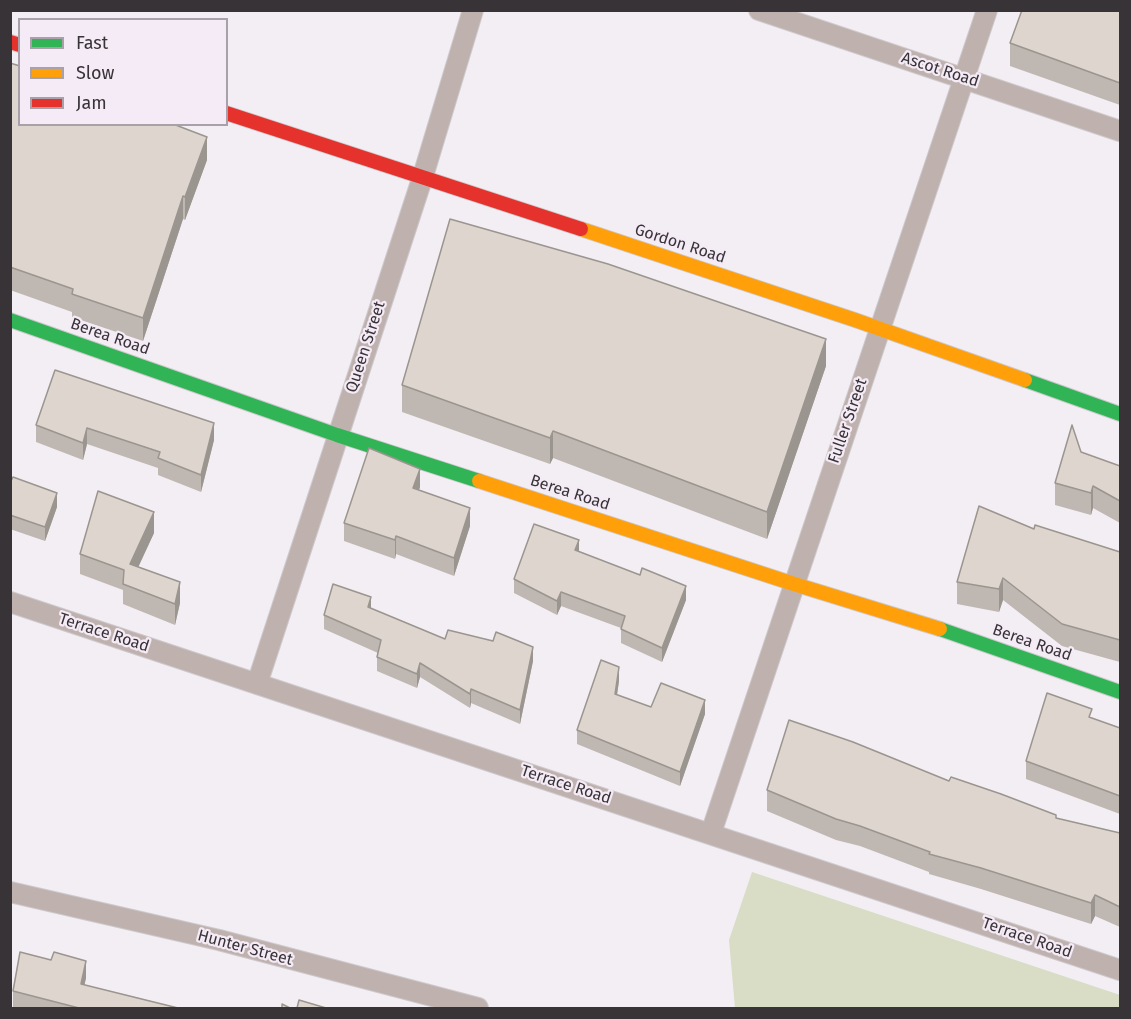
<!DOCTYPE html>
<html>
<head>
<meta charset="utf-8">
<style>
  body { margin:0 }
  #map { position:relative; width:1131px; height:1019px; overflow:hidden; background:#f3eef3; font-family:"Fira Sans",sans-serif }
  canvas { display:block }
  .frame { position:absolute; inset:0; border:12px solid #373337; pointer-events:none }
  .legend { position:absolute; left:18px; top:18px; width:210px; height:108px; box-sizing:border-box; background:#f5ebf6; border:2px solid #a9a1aa; margin:0; padding:8px 10px; list-style:none; font-size:18px; color:#373337 }
  .legend li { display:flex; align-items:center; gap:12px; height:30px }
  .legend b { width:30px; border:2px solid #a9a1aa }
</style>
</head>
<body>
<div id="map">
<canvas width="1131" height="1019"></canvas>
<div class="frame"></div>
<ul class="legend">
<li><b style="height:8px;background:#30b455"></b>Fast</li>
<li><b style="height:8px;background:#ff9f0a"></b>Slow</li>
<li><b style="height:8px;background:#e5322d"></b>Jam</li>
</ul>
</div>
<script>
const c = document.querySelector('canvas').getContext('2d');
c.lineJoin = 'round';
function fill(path, color) {
  c.fillStyle = color;
  c.fill(path, 'evenodd');
}
function shape(rows) {
  const path = new Path2D();
  for (const r of rows) {
    path.moveTo(r[0], r[1]);
    for (let i = 2; i < r.length; i += 2) path.lineTo(r[i], r[i + 1]);
  }
  return path;
}
function strokePath(path, color, width, dash) {
  c.strokeStyle = color;
  c.lineWidth = width;
  c.lineCap = dash ? 'butt' : 'round';
  c.setLineDash(dash || []);
  c.stroke(path);
}
function drawText(font, color, halo, rows, align = 'center') {
  c.font = font + ' "Fira Sans",sans-serif';
  c.lineWidth = 4.5;
  c.setLineDash([]);
  c.textBaseline = 'middle';
  c.strokeStyle = halo;
  c.fillStyle = color;
  for (const [text, x, y, turn = 0] of rows) {
    c.save();
    c.translate(x, y);
    c.rotate((+turn || 0) * Math.PI / 180);
    c.textAlign = isNaN(turn) ? turn : align;
    if (halo) c.strokeText(text, 0, 0);
    c.fillText(text, 0, 0);
    c.restore();
  }
}
const green = shape([
  [752,872,1120,995,1120,1008,735,1008,729,940]
]);
const street = shape([
  [759,10,1120,131],
  [10,602,1120,970],
  [257,684,423,176,473,10],
  [711,833,987,10],
  [10,892,219,940,478,1008]
]);
const fast = shape([
  [10,320,337,435,479,481],
  [1025,380,1120,414],
  [940,629,1120,692]
]);
const slow = shape([
  [581,229,855,320,1025,380],
  [479,481,794,584,940,629]
]);
const jam = shape([
  [10,42,20,45],
  [226,113,581,229]
]);
const wall = shape([
  [1120,10,1120,109,1120,105,1010,66,1010,43],
  [10,63,207,160,185,220,183,219,143,341,72,317,72,312,10,290],
  [826,366,767,539,553,458,550,464,402,412,402,385],
  [55,370,214,440,201,492,158,475,158,468,87,444,83,460,36,442,36,425],
  [1081,452,1120,466,1120,523,1093,508,1091,515,1055,505,1055,483],
  [10,483,57,507,45,541,10,529],
  [420,487,419,490,470,526,454,576,396,554,395,559,344,541,344,523],
  [1034,529,1120,552,1120,662,1062,646,1003,600,999,612,957,604,957,582],
  [154,533,138,567,180,603,175,625,123,604,123,590,80,574,80,554],
  [579,552,686,600,662,662,621,643,621,628,561,606,557,615,514,593,514,579],
  [371,609,445,639,533,661,520,724,471,703,470,708,420,677,417,688,377,671,377,657,378,653,324,629,324,615],
  [619,681,617,695,651,707,705,714,680,786,577,744,577,730],
  [1092,718,1120,728,1120,814,1026,779,1026,761],
  [949,781,1056,818,1120,833,1120,927,1095,916,1091,924,981,889,929,874,929,872,860,846,836,840,767,811,767,790],
  [86,978,84,985,178,1008,13,1008,13,991]
]);
const shadedWall = shape([
  [207,137,207,160,185,220,185,197],
  [183,196,183,219,143,341,143,318],
  [826,339,826,366,767,539,767,512],
  [214,423,214,440,201,492,201,475],
  [87,428,87,444,83,460,83,443],
  [553,431,553,458,550,464,550,438],
  [420,469,420,487,413,506,413,488],
  [1093,486,1093,508,1091,515,1091,493],
  [57,493,57,507,45,541,45,527],
  [470,508,470,526,454,576,454,558],
  [154,512,154,533,130,585,130,564],
  [396,536,396,554,395,559,395,540],
  [579,540,579,554,575,550],
  [1003,578,1003,600,999,612,999,589],
  [180,582,180,603,175,625,175,604],
  [686,586,686,600,662,662,662,648],
  [561,592,561,606,557,615,557,601],
  [371,597,371,611,368,607],
  [533,647,533,661,520,724,520,710],
  [420,663,420,677,417,688,417,674],
  [619,667,619,681,615,708,615,694],
  [471,689,471,703,470,708,470,694],
  [705,700,705,714,680,786,680,772],
  [1095,895,1095,916,1091,924,1091,903],
  [86,961,86,978,81,1001,81,984]
]);
const building = shape([
  [1022,10,1120,10,1120,83,1010,43,1022,10],
  [10,63,20,66,20,124,173,124,207,137,185,197,183,196,143,318,72,294,73,289,10,267,10,63],
  [450,219,608,264,826,339,767,512,553,431,550,438,402,385,450,219],
  [55,370,214,423,201,475,158,458,160,452,87,428,83,443,36,425,55,370],
  [1072,425,1081,452,1120,466,1120,501,1093,486,1091,493,1055,483,1072,425],
  [369,448,420,469,413,488,470,508,454,558,396,536,395,540,344,523,369,448],
  [13,477,57,493,45,527,10,515,10,483,13,477],
  [98,491,154,512,130,564,180,582,175,604,123,584,124,570,80,554,98,491],
  [979,506,1034,529,1035,525,1120,552,1120,640,1062,624,1003,578,999,589,957,582,979,506],
  [534,524,579,540,575,550,640,575,642,568,686,586,662,648,621,629,625,616,561,592,557,601,514,579,534,524],
  [333,584,371,597,368,607,445,639,448,630,493,641,496,632,533,647,520,710,471,689,470,694,420,663,417,674,377,657,381,640,324,615,333,584],
  [601,660,619,667,615,694,651,707,661,683,705,700,680,772,577,730,601,660],
  [1047,693,1092,709,1089,717,1120,728,1120,796,1026,761,1047,693],
  [789,720,853,742,949,781,951,777,1001,794,1056,815,1056,818,1120,833,1120,907,1095,895,1091,903,981,868,929,854,930,852,860,826,836,819,767,790,789,720],
  [20,952,51,960,54,952,86,961,81,984,178,1008,79,1008,13,991,20,952],
  [299,1000,326,1008,297,1008,299,1000],
  [282,1004,290,1008,282,1008,282,1004]
]);
const streetNames = [
  ["Ascot Road",940,70,18],
  ["Gordon Road",680,244,18],
  ["Berea Road",110,337,19],
  ["Queen Street",366,347,-72],
  ["Fuller Street",848,421,-71],
  ["Berea Road",570,493,18],
  ["Terrace Road",104,633,18],
  ["Berea Road",1032,643,19],
  ["Terrace Road",566,785,18],
  ["Terrace Road",1027,938,19],
  ["Hunter Street",245,948,15]
];
fill(green, '#d9ddc5');
strokePath(street, '#cdc9cd', 22);
strokePath(fast, '#cdc9cd', 16);
strokePath(slow, '#cdc9cd', 16);
strokePath(jam, '#cdc9cd', 16);
strokePath(street, '#bfb2ae', 20);
strokePath(fast, '#30b455', 14);
strokePath(slow, '#ff9f0a', 14);
strokePath(jam, '#e5322d', 14);
fill(wall, '#bfb7b1');
fill(shadedWall, '#9b9590');
fill(building, '#ded5ce');
strokePath(building, '#9b9590', 1.5);
drawText('16px', '#373337', '#f5ebf6', streetNames);
</script>
</body>
</html>
